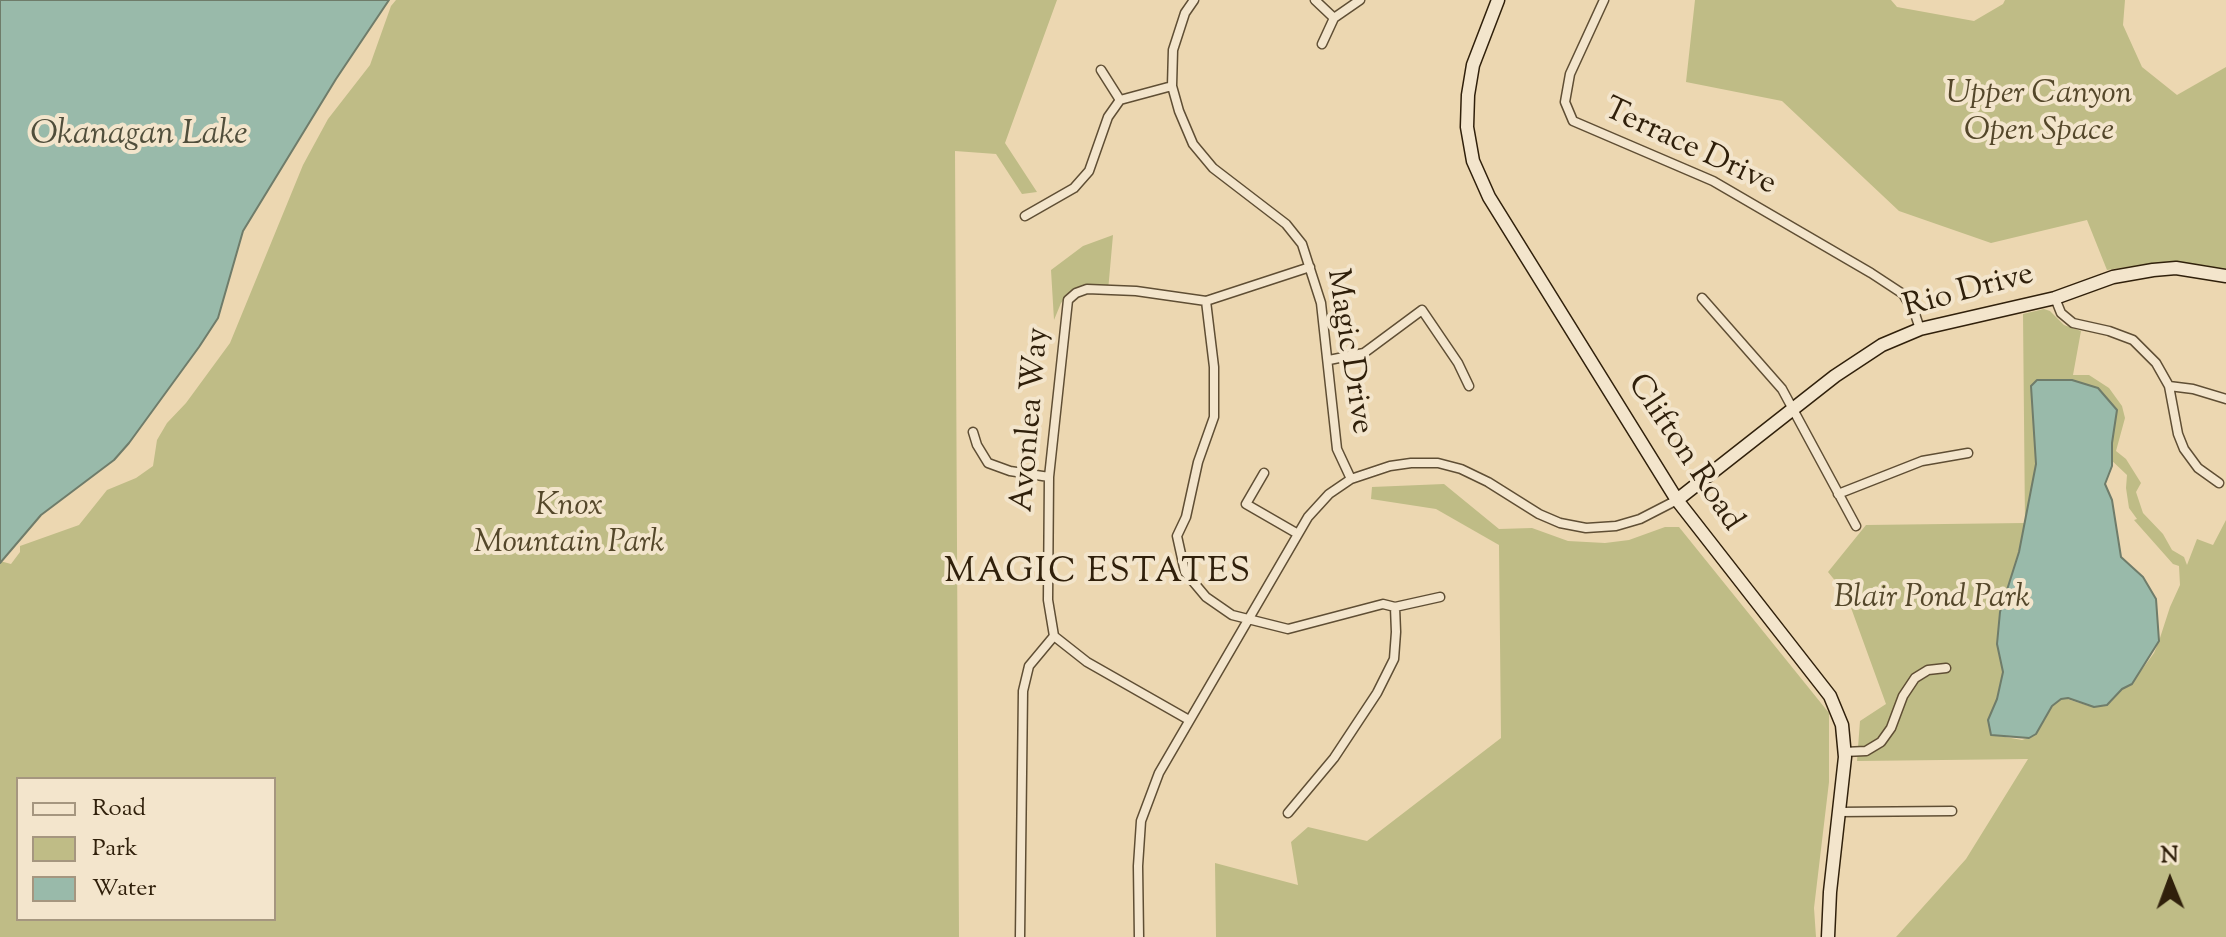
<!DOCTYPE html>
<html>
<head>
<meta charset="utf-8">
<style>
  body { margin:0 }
  #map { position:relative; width:2226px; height:937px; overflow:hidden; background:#ecd7b1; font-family:"Sorts Mill Goudy",serif }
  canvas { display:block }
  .legend { position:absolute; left:16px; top:777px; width:260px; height:144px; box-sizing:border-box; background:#f3e5cc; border:2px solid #a5967f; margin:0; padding:10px 14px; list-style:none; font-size:24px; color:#30200b }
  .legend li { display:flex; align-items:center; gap:16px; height:40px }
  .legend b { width:40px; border:2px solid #a5967f }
  .north { position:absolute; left:2130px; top:841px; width:80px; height:80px; -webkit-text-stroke:6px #f3e5cc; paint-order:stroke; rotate:359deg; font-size:22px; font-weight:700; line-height:32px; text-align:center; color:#30200b }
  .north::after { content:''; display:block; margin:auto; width:28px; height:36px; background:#30200b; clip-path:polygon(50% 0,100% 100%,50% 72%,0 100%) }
</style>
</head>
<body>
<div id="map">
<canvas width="2226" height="937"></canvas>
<ul class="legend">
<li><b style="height:10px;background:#f3e5cc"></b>Road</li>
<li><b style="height:22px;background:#bfbc86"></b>Park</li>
<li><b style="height:22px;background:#99baaa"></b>Water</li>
</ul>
<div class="north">N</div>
</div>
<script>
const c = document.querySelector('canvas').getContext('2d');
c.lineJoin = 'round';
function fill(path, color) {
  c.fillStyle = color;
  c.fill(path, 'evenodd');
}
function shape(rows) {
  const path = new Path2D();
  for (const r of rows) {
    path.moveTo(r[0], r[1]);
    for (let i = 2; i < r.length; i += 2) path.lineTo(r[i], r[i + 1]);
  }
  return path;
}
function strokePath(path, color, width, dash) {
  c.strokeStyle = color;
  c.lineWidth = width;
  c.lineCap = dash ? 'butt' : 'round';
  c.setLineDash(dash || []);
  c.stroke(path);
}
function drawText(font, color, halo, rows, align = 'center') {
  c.font = font + ' "Sorts Mill Goudy",serif';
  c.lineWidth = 8;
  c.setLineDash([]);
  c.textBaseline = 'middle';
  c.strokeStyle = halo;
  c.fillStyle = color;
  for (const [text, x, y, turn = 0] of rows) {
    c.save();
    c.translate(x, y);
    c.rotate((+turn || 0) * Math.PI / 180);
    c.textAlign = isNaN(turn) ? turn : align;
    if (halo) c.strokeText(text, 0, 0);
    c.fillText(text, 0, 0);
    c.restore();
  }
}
const green = shape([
  [396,0,1057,0,1005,143,1037,192,1022,194,996,154,955,151,959,937,0,937,0,561,11,564,20,552,20,546,79,525,107,490,136,478,153,466,157,440,167,423,186,403,230,343,303,165,328,119,370,65,391,6],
  [18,779,274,779,274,919,18,919],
  [1695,0,1891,0,1897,7,1974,21,2003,4,2005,0,2125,0,2123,25,2142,67,2177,95,2226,67,2226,270,2204,265,2153,263,2107,270,2087,220,1991,243,1899,211,1782,101,1686,82],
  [1113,235,1108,291,1072,291,1061,303,1054,320,1051,270,1083,246],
  [2044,309,2050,311,2064,325,2081,331,2073,375,2089,375,2109,388,2122,406,2125,418,2116,451,2126,459,2141,483,2136,492,2143,513,2163,534,2172,550,2184,557,2187,565,2197,539,2213,545,2226,520,2226,937,1896,937,1966,859,2028,759,1857,761,1860,721,1886,704,1846,594,1828,572,1866,525,2025,523,2023,314],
  [2108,457,2127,475,2126,488,2129,508,2137,519,2134,520,2173,564,2179,566,2180,585,2170,607,2159,641,2154,653,2130,686,2122,689,2111,702,2089,706,2064,698,2058,700,2052,706,2044,721,2031,737,2022,740,2000,736,1995,733,2008,643],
  [1444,484,1499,529,1532,528,1568,541,1605,543,1629,540,1665,527,1679,527,1829,713,1829,782,1814,908,1816,937,1216,937,1215,863,1298,885,1291,842,1308,827,1367,841,1501,738,1499,545,1436,509,1371,499,1372,487]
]);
const water = shape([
  [0,0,389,0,336,79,243,231,218,318,199,347,129,443,114,460,41,515,0,563,0,0],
  [2037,380,2072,380,2098,388,2117,410,2112,443,2112,466,2105,484,2112,500,2121,557,2143,577,2156,599,2159,641,2132,684,2122,689,2107,705,2094,707,2068,698,2061,699,2052,706,2036,734,2029,738,1991,735,1988,720,1997,699,2003,672,1997,644,2000,612,2019,552,2036,464,2031,386,2037,380]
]);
const street = shape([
  [1194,0,1185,13,1173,50,1172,86,1179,111,1193,144,1213,168,1286,224,1302,244,1321,303,1337,449,1351,479],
  [1315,0,1334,18,1360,0],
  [1604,0,1570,74,1565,102,1573,121,1713,181,1871,273,1903,294,1915,314,1920,329],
  [1322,44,1334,18],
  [1101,70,1120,100],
  [1025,216,1074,188,1089,171,1108,117,1120,100,1172,86],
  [1702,298,1782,389,1856,526],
  [2055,298,2061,313,2073,323,2109,331,2133,340,2156,363,2169,386,2178,434,2184,449,2198,468,2219,483],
  [1206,301,1214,367,1214,417,1198,462,1186,517,1177,536,1185,572,1206,597,1232,615,1288,629,1383,604,1395,607,1440,597],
  [1329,360,1364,353,1422,310,1458,363,1469,386],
  [2169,386,2193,389,2226,399],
  [973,432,977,445,988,463,1010,471,1049,477],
  [1264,473,1246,504,1298,534],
  [1838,494,1922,461,1968,453],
  [1189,720,1087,662,1054,636,1048,600,1049,477,1068,300,1076,293,1087,289,1136,291,1206,301,1310,267],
  [1844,752,1866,751,1881,742,1891,728,1903,696,1915,678,1928,670,1946,668],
  [1838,812,1952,811],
  [1288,813,1334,758,1377,693,1394,659,1396,632,1395,607],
  [1020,937,1023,691,1029,666,1054,636],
  [1139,937,1138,866,1141,821,1159,773,1308,517,1329,494,1351,479,1390,466,1411,463,1438,463,1461,469,1488,482,1539,514,1560,523,1586,528,1616,526,1640,519,1677,500]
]);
const secondary = shape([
  [1498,0,1473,65,1468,95,1467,127,1473,161,1489,197,1677,500,1830,696,1842,725,1845,757,1830,892,1828,937],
  [1677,500,1835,376,1882,345,1920,329,2055,298,2113,277,2153,270,2176,268,2226,276]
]);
const parkNames = [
  ["Upper Canyon",2039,97],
  ["Open Space",2039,134],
  ["Knox",569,509],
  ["Mountain Park",569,546],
  ["Blair Pond Park",1932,601]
];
const streetNames = [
  ["Terrace Drive",1689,149,25],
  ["Rio Drive",1969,293,-15],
  ["Magic Drive",1347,352,81],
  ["Avonlea Way",1033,420,-85],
  ["Clifton Road",1683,454,56]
];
const waterNames = [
  ["Okanagan Lake",139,137]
];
const neighbourhoodNames = [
  ["MAGIC ESTATES",1098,575]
];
fill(green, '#bfbc86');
fill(water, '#99baaa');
strokePath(water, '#6f7c6a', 2);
strokePath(street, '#5f4e34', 11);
strokePath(secondary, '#30200b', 15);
strokePath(street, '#f3e5cc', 8);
strokePath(secondary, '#f3e5cc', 12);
drawText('italic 32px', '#54472a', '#f3e5cc', parkNames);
drawText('32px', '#30200b', '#f3e5cc', streetNames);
drawText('italic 34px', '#504e3b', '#f3e5cc', waterNames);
c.letterSpacing = '2px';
drawText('34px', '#30200b', '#f3e5cc', neighbourhoodNames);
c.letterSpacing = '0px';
</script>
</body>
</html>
